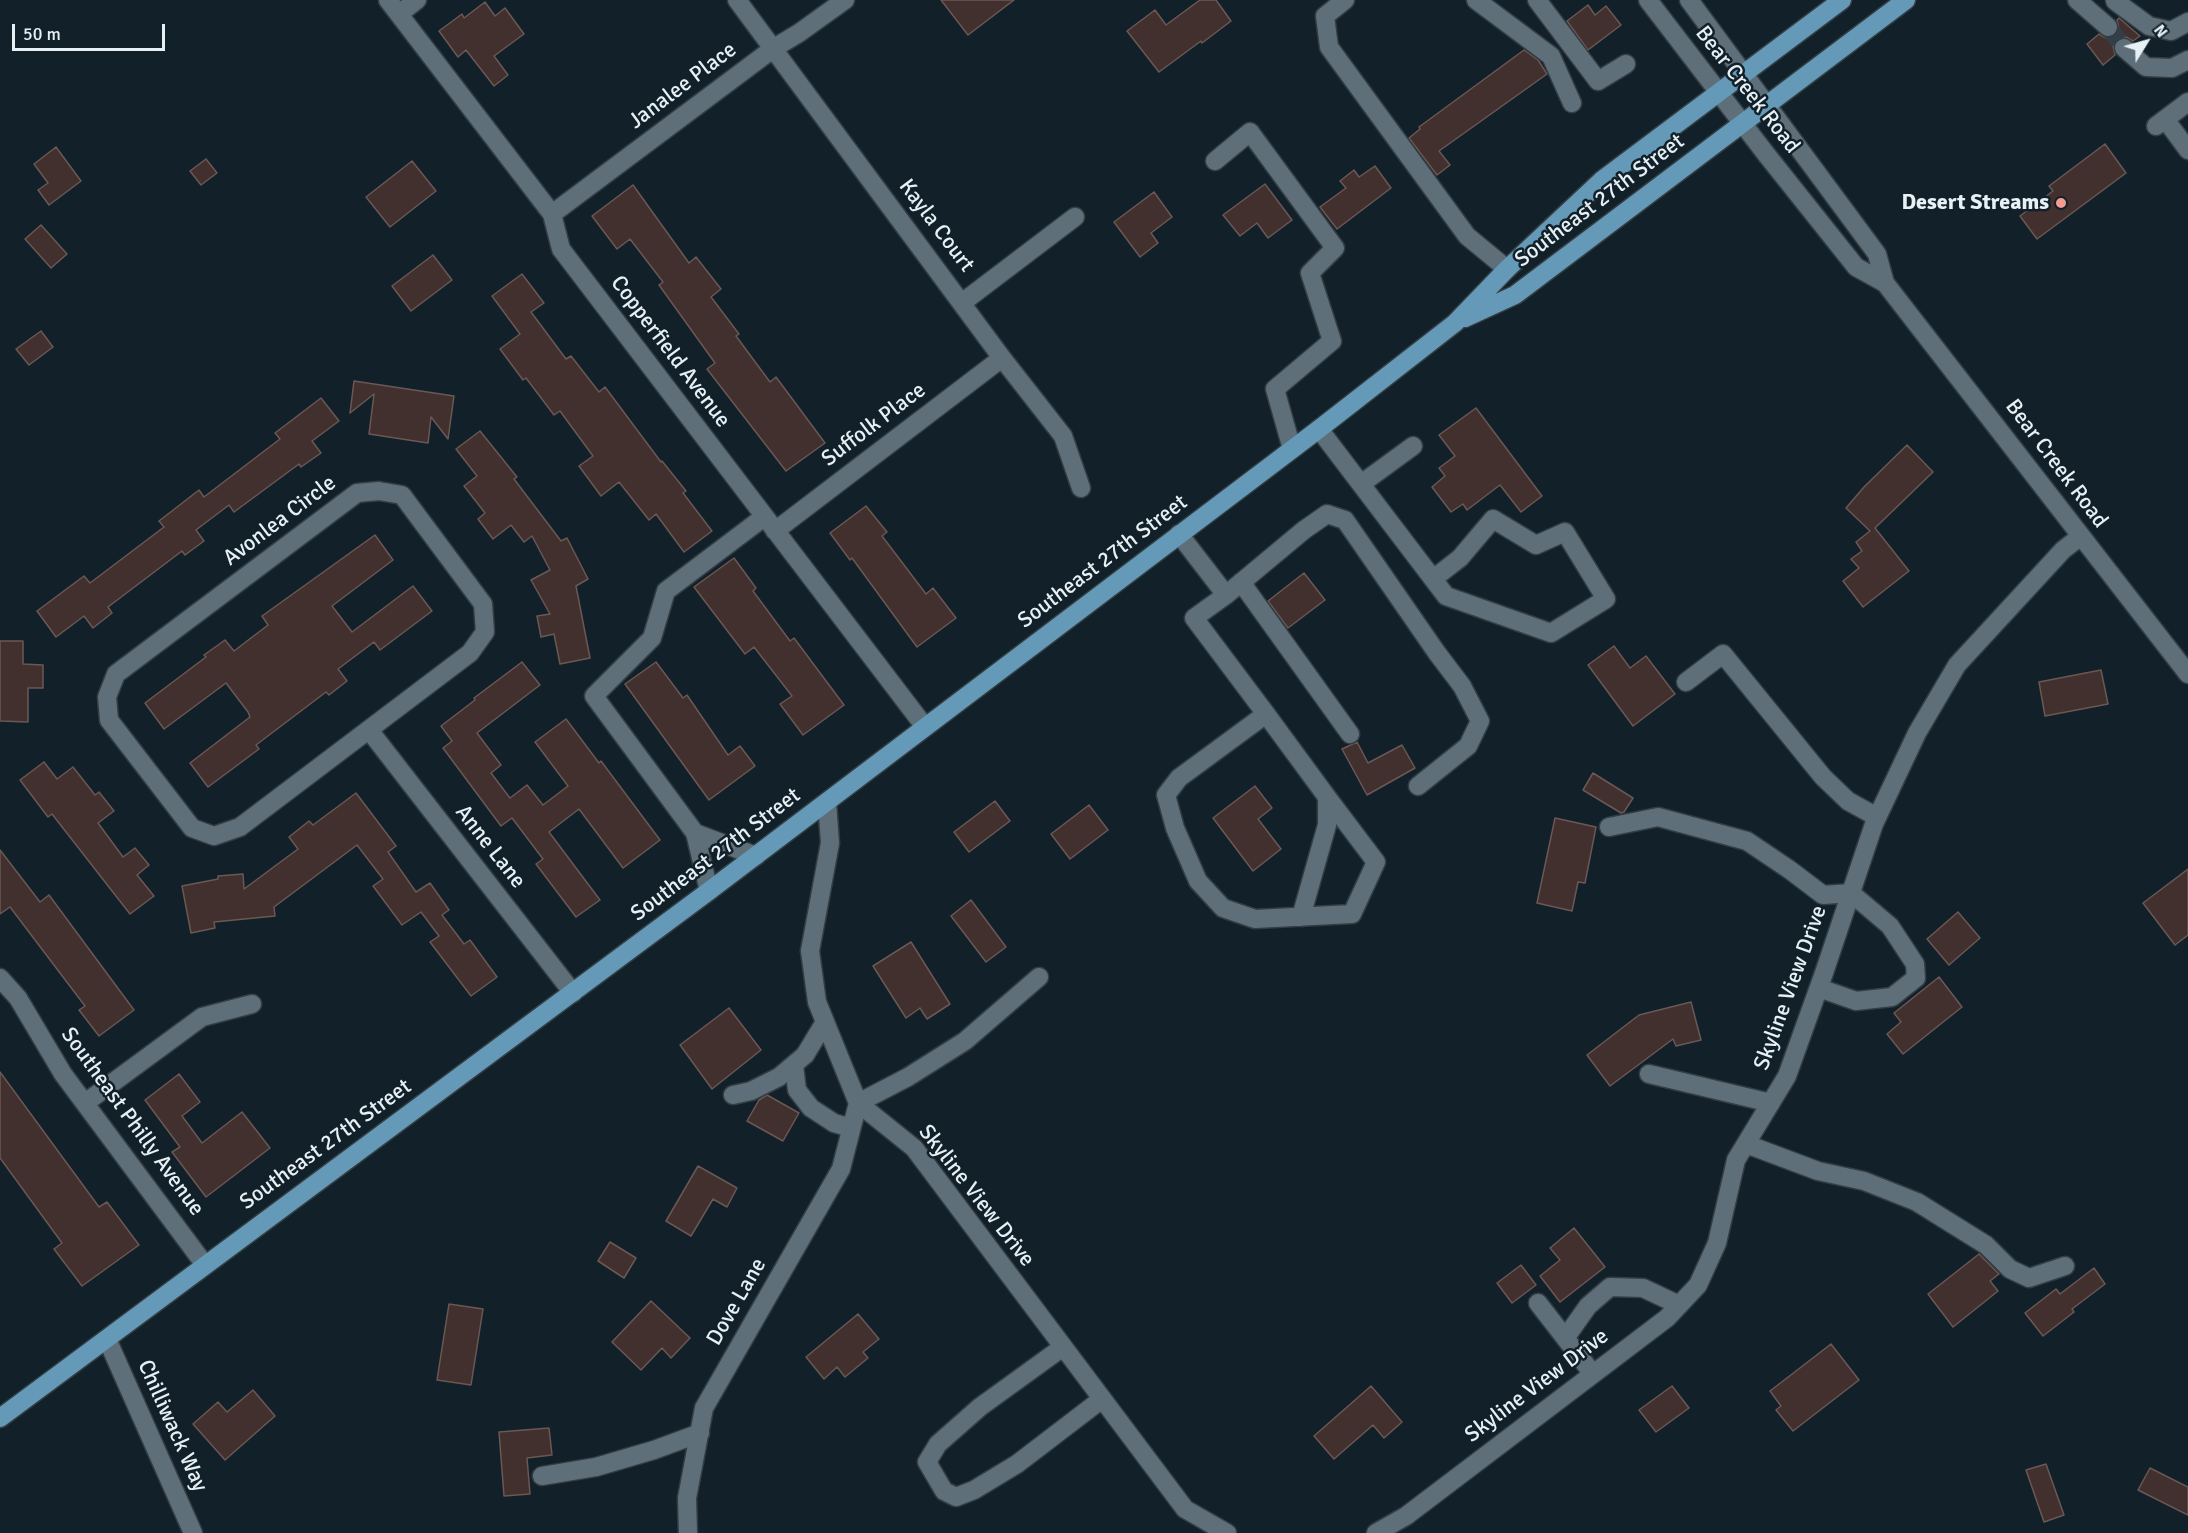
<!DOCTYPE html>
<html>
<head>
<meta charset="utf-8">
<style>
  body { margin:0 }
  #map { position:relative; width:2188px; height:1533px; overflow:hidden; background:#122029; font-family:Signika,sans-serif }
  canvas { display:block }
  .north { position:absolute; left:2116px; top:12px; width:60px; height:60px; -webkit-text-stroke:4px #122029; paint-order:stroke; rotate:53deg; font-size:16px; font-weight:700; line-height:24px; text-align:center; color:#e6f0f5 }
  .north::after { content:''; display:block; margin:auto; width:21px; height:27px; background:#e6f0f5; clip-path:polygon(50% 0,100% 100%,50% 72%,0 100%) }
  .scale { position:absolute; left:12px; top:24px; width:153px; height:27px; box-sizing:border-box; border:3px solid #e6f0f5; border-top:0; padding-left:8px; font-size:18px; line-height:21px; white-space:nowrap; color:#e6f0f5; -webkit-text-stroke:4px #122029; paint-order:stroke }
</style>
</head>
<body>
<div id="map">
<canvas width="2188" height="1533"></canvas>
<div class="north">N</div>
<div class="scale">50 m</div>
</div>
<script>
const c = document.querySelector('canvas').getContext('2d');
c.lineJoin = 'round';
function fill(path, color) {
  c.fillStyle = color;
  c.fill(path, 'evenodd');
}
function shape(rows) {
  const path = new Path2D();
  for (const r of rows) {
    path.moveTo(r[0], r[1]);
    for (let i = 2; i < r.length; i += 2) path.lineTo(r[i], r[i + 1]);
  }
  return path;
}
function strokePath(path, color, width, dash) {
  c.strokeStyle = color;
  c.lineWidth = width;
  c.lineCap = dash ? 'butt' : 'round';
  c.setLineDash(dash || []);
  c.stroke(path);
}
function drawText(font, color, halo, rows, align = 'center') {
  c.font = font + ' Signika,sans-serif';
  c.lineWidth = 5;
  c.setLineDash([]);
  c.textBaseline = 'middle';
  c.strokeStyle = halo;
  c.fillStyle = color;
  for (const [text, x, y, turn = 0] of rows) {
    c.save();
    c.translate(x, y);
    c.rotate((+turn || 0) * Math.PI / 180);
    c.textAlign = isNaN(turn) ? turn : align;
    if (halo) c.strokeText(text, 0, 0);
    c.fillText(text, 0, 0);
    c.restore();
  }
}
const building = shape([
  [941,0,1014,0,968,35,941,0],
  [1200,0,1216,0,1231,21,1202,43,1201,41,1159,72,1127,31,1155,10,1166,25,1200,0],
  [485,2,495,16,505,8,524,34,494,56,508,75,494,86,466,50,458,57,439,31,462,14,464,18,485,2],
  [1588,5,1595,15,1606,6,1621,25,1588,50,1567,21,1588,5],
  [2119,18,2140,36,2133,41,2126,37,2116,40,2113,46,2115,55,2103,65,2087,44,2099,34,2106,38,2116,35,2119,29,2117,20,2119,18],
  [1524,50,1538,60,1547,74,1439,151,1450,165,1437,175,1409,138,1420,129,1419,127,1524,50],
  [2105,144,2126,173,2037,239,2020,216,2053,191,2049,186,2105,144],
  [56,147,81,181,49,205,38,190,48,183,34,164,56,147],
  [206,159,217,173,201,185,190,171,206,159],
  [412,161,436,191,390,227,366,197,412,161],
  [1375,166,1391,188,1337,229,1320,207,1346,188,1340,181,1354,170,1359,177,1375,166],
  [1265,184,1292,220,1268,238,1257,223,1240,236,1223,215,1265,184],
  [633,185,689,263,696,257,721,289,711,297,739,334,736,336,770,382,776,377,825,443,786,471,707,369,715,363,659,285,663,282,630,239,617,249,592,216,633,185],
  [1154,192,1172,217,1151,233,1158,243,1140,257,1114,222,1154,192],
  [41,225,67,254,51,268,25,239,41,225],
  [433,255,452,280,411,311,392,286,433,255],
  [522,274,544,303,531,312,566,359,571,356,599,392,605,387,661,462,662,461,686,491,683,493,712,531,684,552,656,514,649,520,619,482,601,496,579,466,593,456,560,411,554,415,526,378,523,380,500,349,520,334,492,296,522,274],
  [41,331,53,347,29,365,16,349,41,331],
  [354,381,454,396,448,439,431,417,428,443,369,434,374,394,350,413,354,381],
  [321,398,339,421,312,441,321,453,301,467,299,464,234,512,229,505,196,530,204,541,185,555,182,551,108,607,112,613,93,628,84,616,56,637,37,611,84,576,90,583,164,527,159,521,199,490,204,497,280,439,275,433,321,398],
  [1476,408,1542,496,1521,512,1500,485,1467,510,1463,504,1451,512,1432,487,1445,476,1439,468,1455,456,1439,435,1476,408],
  [480,431,517,477,514,479,561,541,567,538,588,579,576,586,590,658,560,664,554,634,541,637,537,616,550,614,531,580,550,570,532,536,524,542,511,525,493,539,478,519,485,513,464,486,477,476,456,449,480,431],
  [1907,445,1933,472,1875,528,1909,571,1863,607,1843,581,1859,568,1851,559,1862,551,1856,542,1870,531,1846,508,1864,487,1907,445],
  [866,506,887,532,882,536,926,594,933,588,956,618,917,647,852,558,850,560,830,533,866,506],
  [375,535,393,560,332,606,352,632,413,586,432,611,380,650,374,642,338,669,347,681,329,695,326,692,256,745,259,749,208,787,190,763,250,717,248,712,226,683,164,729,145,703,206,657,204,655,225,640,234,651,268,625,262,616,375,535],
  [734,558,756,588,753,591,790,641,794,638,844,705,803,735,780,704,792,696,754,647,745,654,694,587,734,558],
  [1304,573,1325,600,1288,628,1268,601,1304,573],
  [0,641,23,641,23,664,43,665,43,688,28,688,28,722,0,721,0,641],
  [1614,646,1630,668,1646,656,1675,694,1633,726,1588,665,1614,646],
  [522,662,540,685,477,733,501,765,491,773,510,798,527,785,543,805,568,786,535,742,566,719,599,763,601,761,660,840,623,868,579,809,549,832,600,900,576,917,536,864,543,859,512,818,501,826,443,748,452,741,441,726,475,700,474,698,522,662],
  [656,662,683,698,687,695,728,755,740,746,755,766,709,800,625,684,656,662],
  [2101,670,2108,704,2045,716,2039,682,2101,670],
  [1357,742,1368,763,1402,745,1415,768,1367,795,1342,749,1357,742],
  [44,762,57,779,73,767,95,795,99,792,114,811,98,823,123,857,135,848,149,865,137,875,154,896,130,914,52,814,48,817,20,780,44,762],
  [1593,773,1633,798,1624,812,1621,813,1583,790,1593,773],
  [1255,786,1272,808,1258,819,1281,849,1253,871,1213,818,1255,786],
  [356,793,396,846,388,852,416,892,430,883,449,910,442,915,464,944,470,940,497,977,471,996,430,942,439,936,421,912,402,925,373,886,383,879,357,845,274,907,275,916,214,922,215,928,191,933,182,886,218,879,218,876,243,874,244,889,298,849,289,837,309,821,313,825,356,793],
  [995,801,1010,821,969,852,954,832,995,801],
  [1089,805,1108,830,1070,859,1051,834,1089,805],
  [1555,818,1596,827,1585,883,1578,882,1572,911,1537,903,1555,818],
  [0,850,40,902,49,895,134,1010,99,1036,79,1010,85,1006,10,907,0,914,0,850],
  [2188,869,2188,935,2175,945,2143,903,2188,869],
  [971,900,1006,947,986,962,951,916,971,900],
  [1958,912,1980,938,1949,965,1927,939,1958,912],
  [911,942,950,1004,927,1019,920,1008,906,1018,873,966,911,942],
  [1939,977,1962,1007,1903,1054,1887,1034,1901,1022,1894,1013,1939,977],
  [1691,1002,1701,1040,1676,1046,1673,1039,1610,1086,1587,1055,1639,1015,1691,1002],
  [729,1008,761,1050,712,1089,680,1045,729,1008],
  [0,1072,99,1207,107,1202,139,1245,82,1286,54,1249,62,1243,0,1158,0,1072],
  [179,1074,200,1102,182,1116,202,1143,242,1112,270,1148,206,1197,172,1152,180,1147,145,1100,179,1074],
  [767,1095,799,1113,783,1141,747,1121,759,1100,767,1095],
  [698,1166,737,1188,727,1207,713,1199,691,1236,666,1221,698,1166],
  [1574,1228,1605,1267,1560,1302,1540,1276,1560,1260,1550,1248,1574,1228],
  [610,1242,636,1258,624,1278,598,1261,610,1242],
  [1979,1254,1999,1274,1990,1281,1998,1291,1953,1327,1928,1294,1979,1254],
  [1521,1265,1536,1285,1512,1303,1497,1283,1521,1265],
  [2094,1268,2105,1284,2072,1309,2074,1312,2043,1336,2025,1313,2056,1289,2060,1294,2094,1268],
  [651,1301,690,1338,671,1358,662,1348,641,1370,612,1342,651,1301],
  [449,1304,483,1309,471,1385,437,1380,449,1304],
  [858,1314,879,1339,863,1352,868,1358,845,1377,837,1367,824,1379,806,1357,858,1314],
  [1831,1344,1859,1380,1793,1431,1776,1410,1781,1406,1770,1391,1831,1344],
  [1371,1386,1402,1422,1384,1438,1373,1425,1334,1459,1314,1436,1371,1386],
  [1672,1386,1689,1408,1656,1432,1639,1410,1672,1386],
  [253,1390,275,1416,225,1460,193,1424,218,1402,227,1412,253,1390],
  [549,1428,552,1455,527,1458,530,1494,504,1496,499,1432,549,1428],
  [2046,1464,2064,1515,2044,1522,2026,1470,2046,1464],
  [2150,1468,2188,1487,2188,1515,2138,1490,2150,1468]
]);
const minorTunnel = shape([
  [2108,27,2124,48]
]);
const minor = shape([
  [388,0,552,214,561,249,925,727],
  [737,0,1002,358,1063,436,1081,488],
  [1345,0,1325,16,1329,47,1467,236,1507,269],
  [1476,0,1551,56,1572,103],
  [1537,0,1598,81,1626,64],
  [1648,0,1766,154,1856,267,1885,283],
  [1689,0,1877,254,1885,283,2188,674],
  [2077,0,2108,27],
  [2115,1,2149,26,2171,31,2188,22],
  [399,14,417,0],
  [2124,48,2146,67,2172,68,2188,60],
  [2165,119,2188,150],
  [2156,126,2188,102],
  [1215,161,1250,132,1335,248,1310,273,1332,341,1275,389,1292,449],
  [552,214,774,48,799,33,845,0],
  [963,302,1075,217],
  [1319,429,1433,579,1446,596,1551,633,1606,599,1565,532,1536,545,1493,519,1460,558,1433,579],
  [1361,484,1413,446],
  [379,491,402,495,483,604,485,632,470,653,240,827,214,836,192,828,109,720,107,697,116,674,357,493,379,491],
  [775,531,1002,358],
  [1179,534,1226,595,1304,530,1327,514,1345,520,1437,653,1462,686,1480,721,1468,746,1418,786],
  [1241,582,1350,734],
  [1226,595,1194,618,1266,714,1327,797,1376,862,1352,914,1255,919,1223,908,1198,881,1175,828,1166,795,1179,778,1266,714],
  [1686,682,1723,654,1823,777,1848,801,1877,817],
  [369,730,573,993],
  [827,802,830,843,810,951,817,1002,858,1103,914,1148,1185,1509,1227,1533],
  [1609,827,1658,817,1747,841,1790,870,1823,895,1851,893,1890,926,1915,964,1916,978,1892,997,1856,1001,1819,988],
  [695,833,756,856],
  [709,891,695,833,594,696,652,638,666,591,764,517],
  [1301,917,1327,825,1327,797],
  [0,978,18,998,63,1074,205,1265],
  [794,1065,797,1090,811,1108,834,1123,851,1128],
  [1649,1074,1771,1103],
  [733,1095,751,1091,779,1077,805,1055,825,1022],
  [85,1103,202,1017,252,1004],
  [1746,1144,1818,1171,1864,1181,1917,1202,1986,1245,2010,1269,2029,1278,2065,1266],
  [1538,1303,1593,1374],
  [1566,1337,1588,1306,1610,1287,1643,1288,1679,1305],
  [107,1339,193,1533],
  [1063,1347,980,1407,938,1444,927,1462,944,1491,956,1497,974,1490,1017,1464,1102,1399],
  [542,1476,596,1467,654,1450,700,1433],
  [688,1533,687,1498,704,1408,841,1169,858,1103,908,1077,965,1041,1039,977],
  [1376,1533,1406,1516,1667,1318,1698,1285,1717,1243,1736,1160,1787,1076,1824,973,1874,824,1917,733,1957,665,2063,550,2081,536]
]);
const major = shape([
  [1465,318,1515,295,1906,0],
  [0,1418,709,891,1319,429,1455,323,1507,269,1602,180,1842,0]
]);
const markers = [
  [2061,203,6,"#f59c92"]
];
const streetNames = [
  ["Janalee Place",683,86,-37],
  ["Bear Creek Road",1747,90,52],
  ["Southeast 27th Street",1600,201,-37],
  ["Kayla Court",936,226,53],
  ["Copperfield Avenue",670,352,53],
  ["Suffolk Place",874,425,-37],
  ["Bear Creek Road",2056,464,53],
  ["Avonlea Circle",280,521,-37],
  ["Southeast 27th Street",1103,562,-37],
  ["Anne Lane",490,847,52],
  ["Southeast 27th Street",716,855,-37],
  ["Skyline View Drive",1791,988,-70],
  ["Southeast Philly Avenue",132,1122,54],
  ["Southeast 27th Street",326,1145,-36],
  ["Skyline View Drive",976,1196,52],
  ["Dove Lane",737,1302,-60],
  ["Skyline View Drive",1537,1386,-37],
  ["Chilliwack Way",172,1426,66]
];
const poiNames = [
  ["Desert Streams",2049,203]
];
fill(building, '#41302e');
strokePath(building, '#6b5855', 1.5);
strokePath(minorTunnel, '#323f48', 18, [18, 9]);
strokePath(minor, '#333d43', 21);
strokePath(major, '#333d43', 21);
strokePath(minor, '#5f6f79', 18);
strokePath(major, '#649ab8', 18);
for (const [x, y, r, color] of markers) {
  const dot = new Path2D();
  dot.arc(x, y, r, 0, 2 * Math.PI);
  c.fillStyle = color;
  c.fill(dot);
  strokePath(dot, '#122029', 2);
}
drawText('22px', '#e6f0f5', '#122029', streetNames);
drawText('bold 22px', '#e6f0f5', '#122029', poiNames, 'right');
</script>
</body>
</html>
